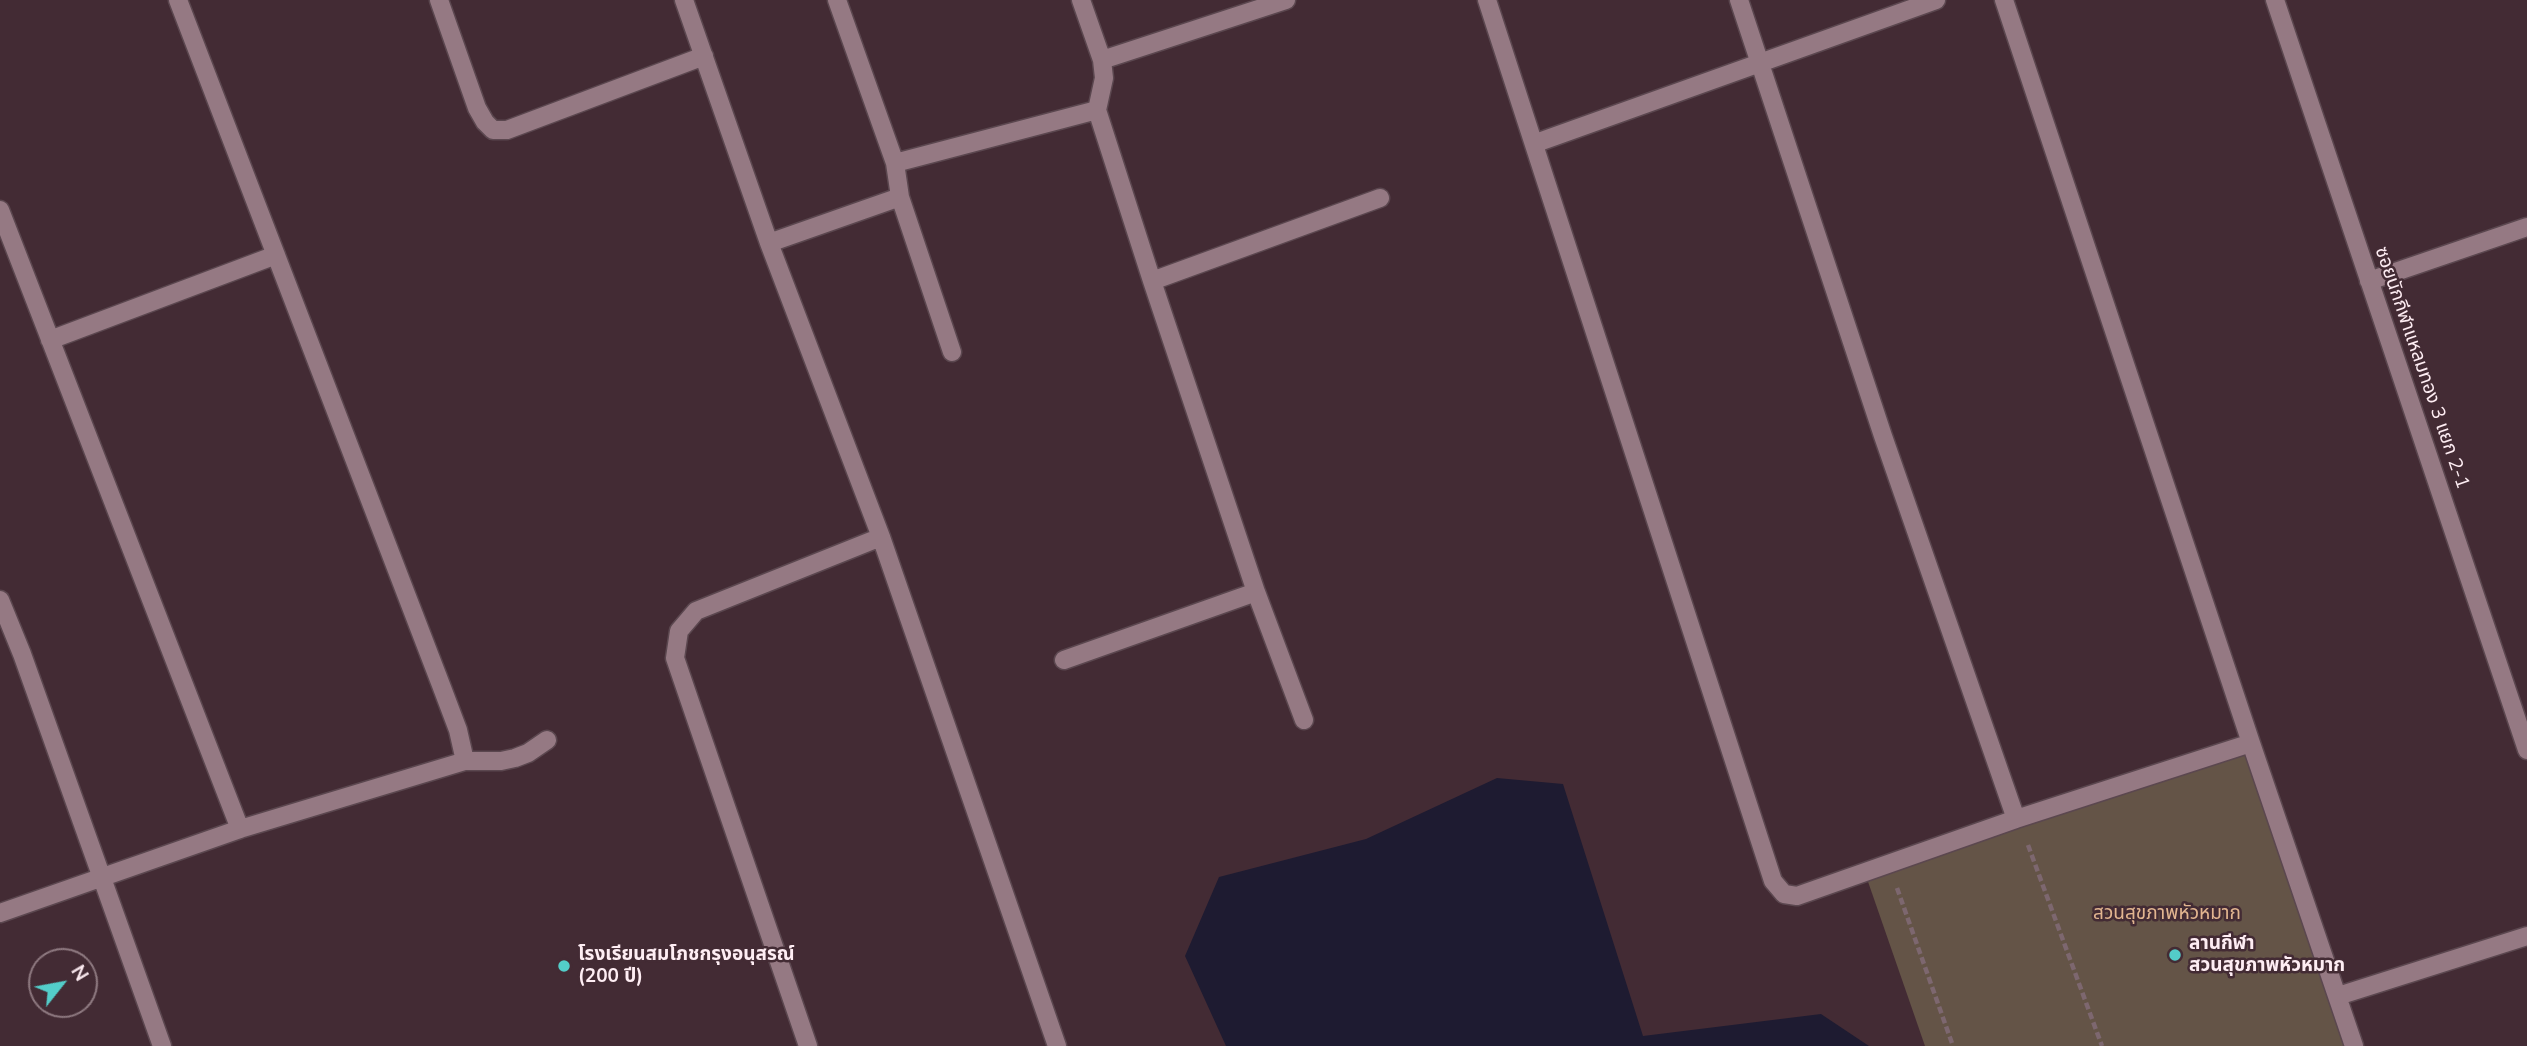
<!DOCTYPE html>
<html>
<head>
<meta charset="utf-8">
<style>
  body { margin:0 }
  #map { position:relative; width:2527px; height:1046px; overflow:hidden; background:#432b34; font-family:"Nunito Sans",sans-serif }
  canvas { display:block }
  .north { position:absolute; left:28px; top:948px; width:70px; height:70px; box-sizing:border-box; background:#432b34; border:2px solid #8e7980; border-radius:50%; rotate:59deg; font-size:19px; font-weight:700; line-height:28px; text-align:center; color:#feedf3 }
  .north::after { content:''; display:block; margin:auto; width:24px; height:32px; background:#53cdc9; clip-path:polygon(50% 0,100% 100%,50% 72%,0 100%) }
</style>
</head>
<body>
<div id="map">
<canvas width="2527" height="1046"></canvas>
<div class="north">N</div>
</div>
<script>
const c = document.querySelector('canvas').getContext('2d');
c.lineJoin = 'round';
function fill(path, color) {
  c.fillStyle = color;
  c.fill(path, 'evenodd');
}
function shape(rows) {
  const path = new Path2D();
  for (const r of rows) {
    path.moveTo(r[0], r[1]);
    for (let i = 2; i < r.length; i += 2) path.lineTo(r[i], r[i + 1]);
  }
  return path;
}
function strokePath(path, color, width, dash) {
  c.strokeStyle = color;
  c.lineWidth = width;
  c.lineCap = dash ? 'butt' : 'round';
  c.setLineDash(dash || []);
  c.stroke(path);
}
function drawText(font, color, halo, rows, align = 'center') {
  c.font = font + ' "Nunito Sans","Noto Sans Thai",sans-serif';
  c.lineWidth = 5;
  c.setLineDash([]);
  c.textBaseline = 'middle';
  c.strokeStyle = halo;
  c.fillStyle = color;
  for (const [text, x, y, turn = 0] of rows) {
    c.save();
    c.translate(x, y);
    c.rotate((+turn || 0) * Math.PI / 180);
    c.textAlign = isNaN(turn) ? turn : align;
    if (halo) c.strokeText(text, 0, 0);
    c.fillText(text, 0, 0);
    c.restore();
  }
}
const green = shape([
  [2253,749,2352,1046,1925,1046,1865,873]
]);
const water = shape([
  [1497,778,1563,784,1643,1036,1821,1014,1869,1046,1226,1046,1185,956,1219,877,1366,839]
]);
const path = shape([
  [2028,845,2102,1046],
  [1897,888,1953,1046]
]);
const minor = shape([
  [439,0,477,108,485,122,493,130,507,130,704,56],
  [684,0,769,243,881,537,1057,1046],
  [837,0,895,163],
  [1487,0,1773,881,1784,894,1797,896,2016,819,2251,743],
  [1739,0,1883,436,2016,819],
  [2004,0,2251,743,2354,1046],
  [2275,0,2527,750],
  [1102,60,1286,0],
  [1536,143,1936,0],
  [900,197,952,352],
  [0,210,240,829],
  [769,243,900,197,895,163,1097,110],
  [1152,281,1380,198],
  [2369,281,2527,227],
  [50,340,276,255],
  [1256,592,1304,720],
  [0,600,22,654,162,1046],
  [1064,660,1256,592,1152,281,1097,110,1104,78,1102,60,1081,0],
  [465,761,501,761,515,758,528,753,547,740],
  [0,913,240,829,465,761,458,730,441,685,178,0],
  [2338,996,2527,936],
  [808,1046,675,658,679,631,696,611,881,537]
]);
const markers = [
  [2175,955,7,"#53cdc9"],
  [564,966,7,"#53cdc9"]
];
const streetNames = [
  ["ซอยนักกีฬาแหลมทอง 3 แยก 2-1",2421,368,71]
];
const parkNames = [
  ["สวนสุขภาพหัวหมาก",2167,914]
];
const poiNames = [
  ["ลานกีฬา",2189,944],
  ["สวนสุขภาพหัวหมาก",2189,966],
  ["โรงเรียนสมโภชกรุงอนุสรณ์",578,955],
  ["(200 ปี)",578,977]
];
fill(green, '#645447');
fill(water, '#1e1b31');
strokePath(minor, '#5b474f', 21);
strokePath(path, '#7d676f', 4.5, [7, 3.5]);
strokePath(minor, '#957983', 18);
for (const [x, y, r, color] of markers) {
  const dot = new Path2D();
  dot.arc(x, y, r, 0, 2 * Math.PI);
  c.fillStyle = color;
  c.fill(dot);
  strokePath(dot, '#432b34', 2.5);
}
drawText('19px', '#feedf3', '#432b34', streetNames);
drawText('19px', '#e2b590', '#432b34', parkNames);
drawText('bold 19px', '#feedf3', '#432b34', poiNames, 'left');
</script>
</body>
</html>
